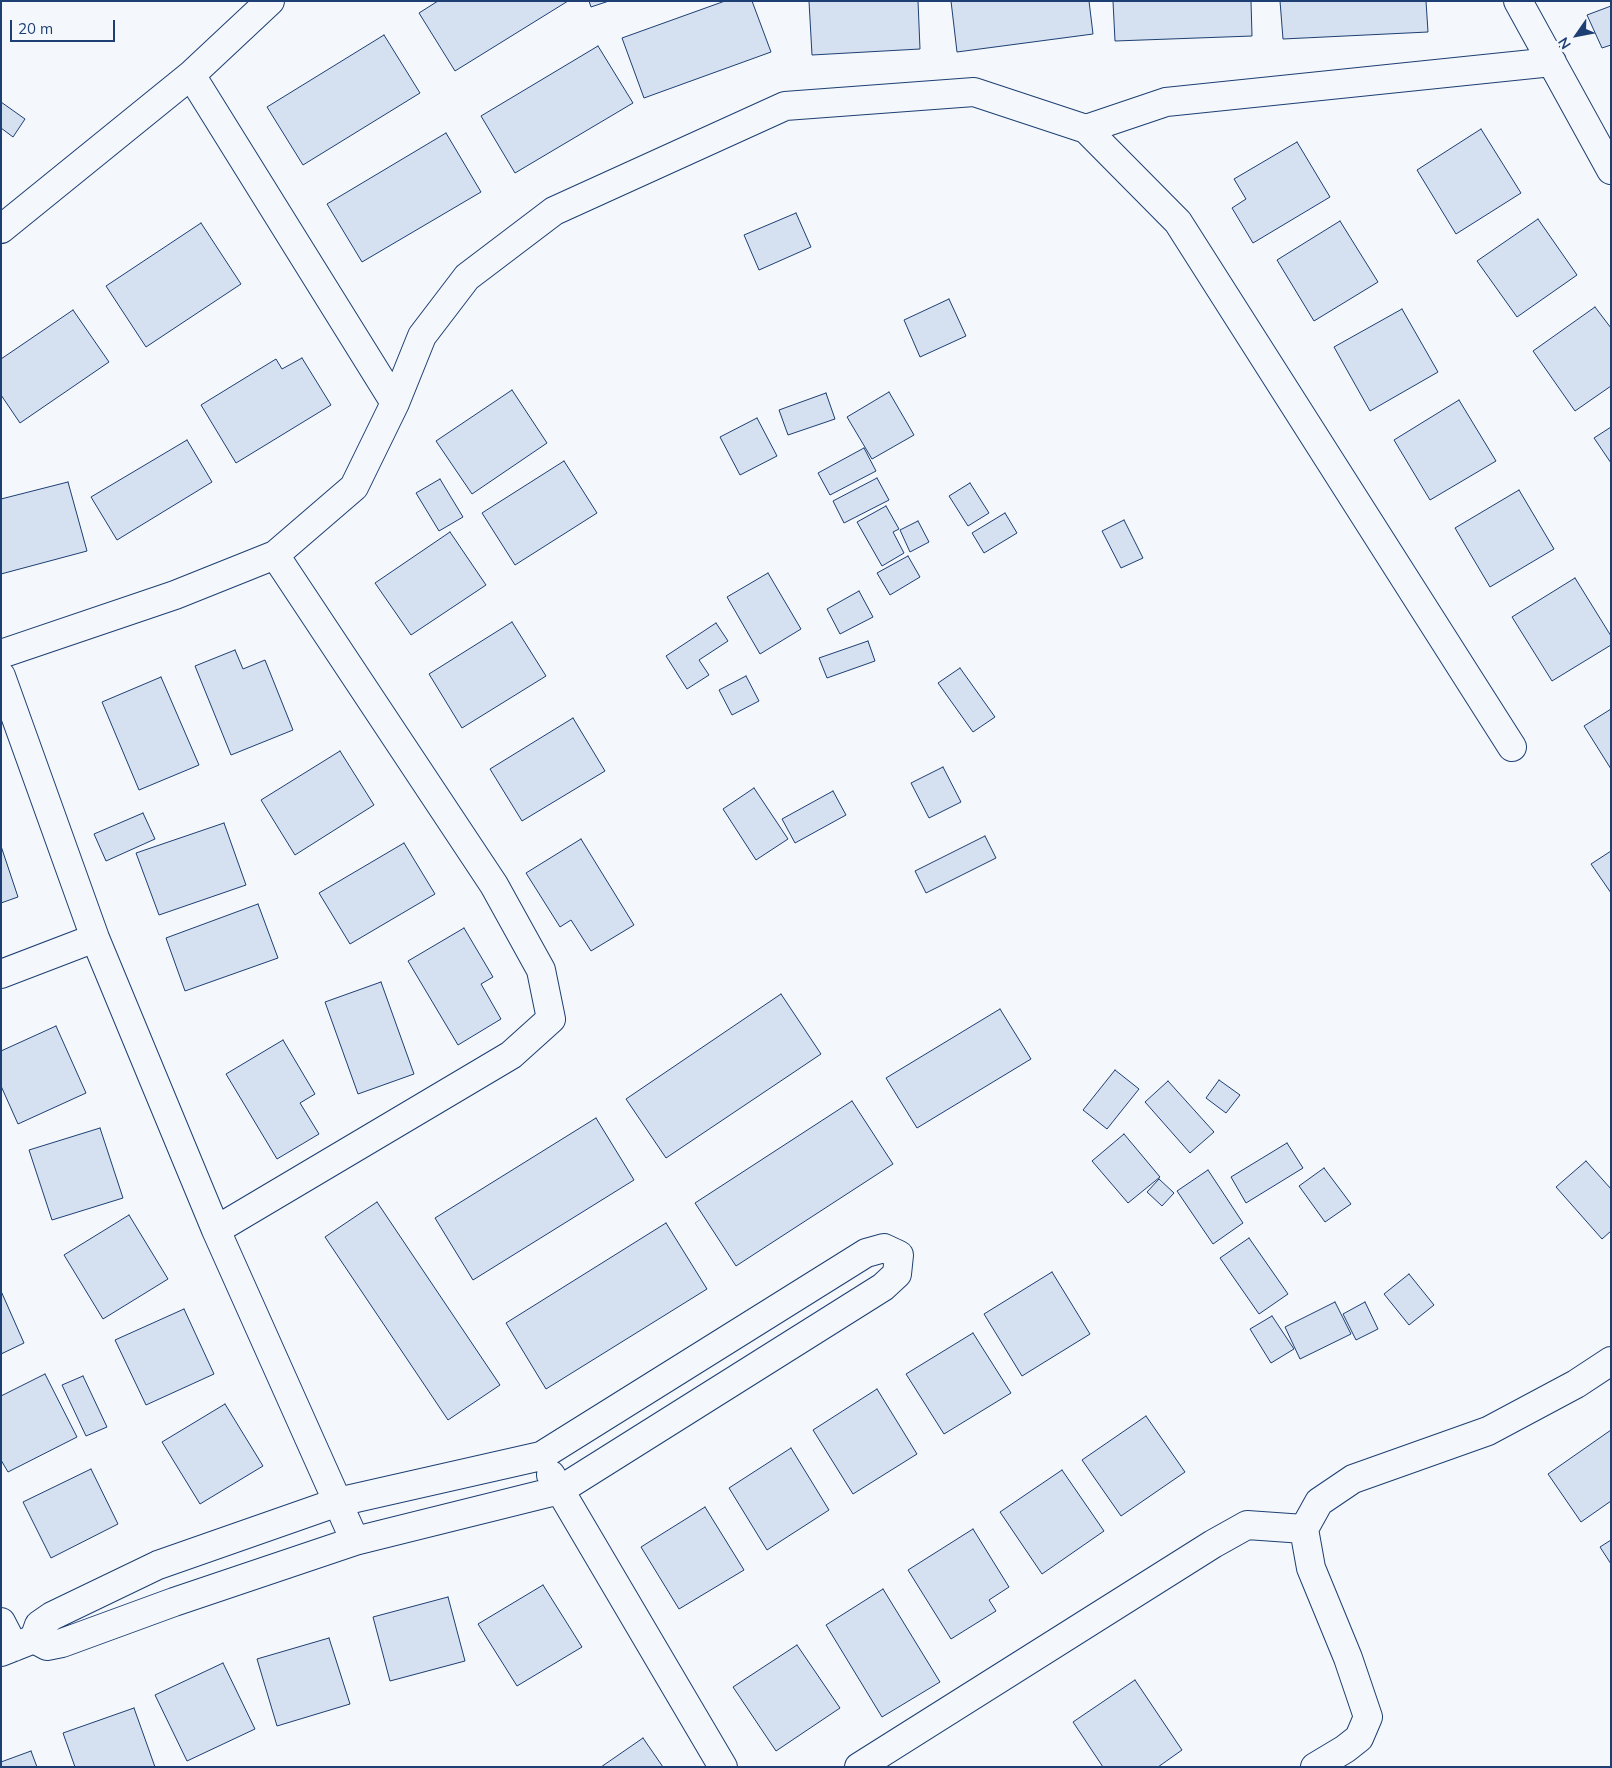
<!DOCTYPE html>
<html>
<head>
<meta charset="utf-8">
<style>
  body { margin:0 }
  #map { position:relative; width:1612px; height:1768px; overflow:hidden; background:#f4f7fb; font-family:Mulish,sans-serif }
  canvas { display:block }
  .frame { position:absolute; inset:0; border:2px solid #1d3f73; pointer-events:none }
  .north { position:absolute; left:1552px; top:10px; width:50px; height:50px; -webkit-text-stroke:4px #f4f7fb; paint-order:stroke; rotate:237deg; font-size:14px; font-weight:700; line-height:20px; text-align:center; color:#1d3f73 }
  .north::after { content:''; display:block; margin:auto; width:18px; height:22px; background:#1d3f73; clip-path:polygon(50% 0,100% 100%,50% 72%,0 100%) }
  .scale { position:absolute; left:10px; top:20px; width:105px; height:22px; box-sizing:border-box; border:2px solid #1d3f73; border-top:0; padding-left:6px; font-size:15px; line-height:18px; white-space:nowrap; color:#1d3f73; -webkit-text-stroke:4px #f4f7fb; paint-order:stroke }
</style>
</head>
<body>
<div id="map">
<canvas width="1612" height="1768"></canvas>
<div class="frame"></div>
<div class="north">N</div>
<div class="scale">20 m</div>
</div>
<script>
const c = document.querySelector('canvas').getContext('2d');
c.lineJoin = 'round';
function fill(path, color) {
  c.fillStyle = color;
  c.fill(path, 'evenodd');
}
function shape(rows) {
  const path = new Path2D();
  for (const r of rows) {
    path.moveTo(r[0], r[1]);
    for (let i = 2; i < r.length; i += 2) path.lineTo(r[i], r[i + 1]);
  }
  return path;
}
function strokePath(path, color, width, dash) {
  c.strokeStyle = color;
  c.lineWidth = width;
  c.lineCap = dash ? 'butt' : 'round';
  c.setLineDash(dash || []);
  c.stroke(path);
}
const building = shape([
  [438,1,568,1,455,71,419,13,438,1],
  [589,1,609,1,591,7,589,1],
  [725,1,752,1,771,52,644,98,622,38,725,1],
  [809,1,918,1,920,49,812,55,809,1],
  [951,1,1089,1,1093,34,957,52,951,1],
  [1113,1,1251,1,1252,36,1115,41,1113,1],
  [1280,1,1426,1,1428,32,1283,39,1280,1],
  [1611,6,1611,45,1602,48,1587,15,1611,6],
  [384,35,420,93,303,165,267,107,384,35],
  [598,46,633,103,515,173,481,116,598,46],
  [1,102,25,119,13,137,1,128,1,102],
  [1481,129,1521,193,1456,234,1417,170,1481,129],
  [446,133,481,192,362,262,327,204,446,133],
  [1297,142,1330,197,1253,243,1232,208,1246,199,1234,179,1297,142],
  [796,213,811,247,759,270,744,235,796,213],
  [1538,219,1577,275,1517,317,1477,261,1538,219],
  [1340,221,1378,282,1314,321,1277,260,1340,221],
  [201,223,241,284,146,347,106,286,201,223],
  [949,299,966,336,920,357,904,320,949,299],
  [1595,307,1611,328,1611,386,1575,411,1533,351,1595,307],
  [1402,309,1438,372,1370,411,1334,347,1402,309],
  [73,310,109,362,20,423,1,395,1,359,73,310],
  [302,358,331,405,236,463,201,405,276,359,282,369,302,358],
  [512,390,547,443,472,494,436,441,512,390],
  [889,392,914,435,872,459,847,417,889,392],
  [826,393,835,419,788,435,779,410,826,393],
  [1459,400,1496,461,1430,500,1394,440,1459,400],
  [757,418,777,456,740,475,720,437,757,418],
  [1611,427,1611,463,1594,438,1611,427],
  [187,440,212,482,117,540,91,497,187,440],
  [864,448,876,471,830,495,818,473,864,448],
  [564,461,597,513,515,565,482,513,564,461],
  [877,478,889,500,844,523,833,501,877,478],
  [440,479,463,517,439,531,416,493,440,479],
  [68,482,87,551,1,574,1,499,68,482],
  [970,483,989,513,968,526,949,496,970,483],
  [1519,490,1554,549,1490,587,1455,528,1519,490],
  [886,506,899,529,893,532,904,553,882,566,857,522,886,506],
  [1005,513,1017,533,984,553,972,533,1005,513],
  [1124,520,1143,558,1121,568,1102,531,1124,520],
  [918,521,929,542,910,552,900,530,918,521],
  [450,532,486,585,411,635,375,583,450,532],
  [908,556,920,577,890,595,877,573,908,556],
  [768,573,801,629,760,654,727,597,768,573],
  [1575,578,1611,636,1611,645,1552,681,1512,617,1575,578],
  [859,591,873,617,840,634,827,609,859,591],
  [512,622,546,676,462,728,429,674,512,622],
  [716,623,728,641,699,660,709,675,687,689,666,656,716,623],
  [868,641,875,661,827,678,819,658,868,641],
  [235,650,243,669,265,660,293,730,231,755,195,666,235,650],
  [960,668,995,717,973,732,938,683,960,668],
  [746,676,759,701,732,715,719,690,746,676],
  [161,677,199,765,139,790,102,702,161,677],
  [1611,709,1611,769,1584,726,1611,709],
  [573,718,605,771,522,821,490,769,573,718],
  [340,751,374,805,295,855,261,800,340,751],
  [943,767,961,802,929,818,911,783,943,767],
  [754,788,788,839,756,860,723,809,754,788],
  [833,791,846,815,795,843,782,819,833,791],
  [143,813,155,839,106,861,94,834,143,813],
  [224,823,246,885,159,915,136,853,224,823],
  [985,836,996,858,926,893,915,871,985,836],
  [581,839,634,925,591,951,571,920,560,927,526,873,581,839],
  [404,843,435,894,350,944,319,893,404,843],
  [1,846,18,897,1,903,1,846],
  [1611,851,1611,893,1591,864,1611,851],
  [258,904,278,958,185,991,166,938,258,904],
  [464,928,493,977,481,984,501,1019,458,1045,408,961,464,928],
  [381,982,414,1074,358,1094,325,1002,381,982],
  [781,994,821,1054,666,1158,626,1099,781,994],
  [1000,1009,1031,1059,917,1128,886,1078,1000,1009],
  [56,1026,86,1093,18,1124,1,1086,1,1051,56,1026],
  [283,1040,315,1094,300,1103,319,1134,277,1159,226,1074,283,1040],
  [1115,1070,1139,1089,1107,1129,1083,1110,1115,1070],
  [1219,1080,1240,1095,1226,1113,1206,1098,1219,1080],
  [1168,1081,1214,1132,1190,1153,1145,1102,1168,1081],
  [852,1101,893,1164,736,1266,695,1203,852,1101],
  [596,1118,634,1180,473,1280,435,1218,596,1118],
  [100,1128,123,1198,52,1220,29,1150,100,1128],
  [1124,1134,1160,1177,1128,1203,1092,1161,1124,1134],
  [1287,1143,1303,1168,1246,1203,1231,1177,1287,1143],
  [1586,1161,1611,1189,1611,1231,1602,1239,1556,1187,1586,1161],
  [1324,1168,1351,1204,1325,1222,1299,1186,1324,1168],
  [1208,1170,1243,1223,1213,1244,1177,1191,1208,1170],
  [1159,1179,1174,1193,1162,1206,1147,1192,1159,1179],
  [377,1202,500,1385,448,1420,325,1237,377,1202],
  [129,1215,168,1279,103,1319,64,1255,129,1215],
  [666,1223,707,1289,546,1389,506,1323,666,1223],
  [1249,1238,1288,1294,1259,1314,1220,1258,1249,1238],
  [1052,1272,1090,1334,1022,1376,984,1314,1052,1272],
  [1409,1274,1434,1305,1409,1325,1384,1294,1409,1274],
  [1,1291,24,1343,1,1354,1,1291],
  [1335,1302,1351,1334,1300,1359,1285,1327,1335,1302],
  [1365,1302,1378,1329,1356,1340,1343,1314,1365,1302],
  [184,1309,214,1374,146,1405,115,1340,184,1309],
  [1272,1316,1294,1349,1271,1363,1250,1329,1272,1316],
  [973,1333,1011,1393,944,1434,906,1374,973,1333],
  [45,1374,77,1437,8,1472,1,1460,1,1396,45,1374],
  [83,1376,107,1427,86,1436,62,1385,83,1376],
  [877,1389,917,1454,853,1494,813,1430,877,1389],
  [225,1404,263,1466,200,1504,162,1442,225,1404],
  [1146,1416,1185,1472,1121,1516,1082,1460,1146,1416],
  [1611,1430,1611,1501,1581,1522,1548,1474,1611,1430],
  [791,1448,829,1510,767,1550,729,1488,791,1448],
  [91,1469,118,1524,51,1558,23,1502,91,1469],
  [1062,1470,1104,1531,1042,1574,1000,1512,1062,1470],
  [705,1507,744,1570,679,1609,641,1547,705,1507],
  [973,1529,1009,1587,989,1600,996,1611,951,1639,908,1570,973,1529],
  [1611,1540,1611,1564,1600,1547,1611,1540],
  [543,1585,582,1647,517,1686,478,1624,543,1585],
  [883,1589,940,1682,882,1717,826,1625,883,1589],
  [448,1597,465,1661,390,1681,373,1617,448,1597],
  [329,1638,350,1704,277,1726,257,1659,329,1638],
  [797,1645,840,1708,776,1751,733,1687,797,1645],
  [223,1663,255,1729,187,1761,155,1695,223,1663],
  [1135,1680,1182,1750,1158,1767,1103,1767,1073,1722,1135,1680],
  [134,1708,155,1767,75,1767,63,1733,134,1708],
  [643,1738,663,1767,601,1767,643,1738],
  [31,1751,37,1767,1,1767,1,1762,31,1751]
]);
const street = shape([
  [1518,1,1611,170],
  [191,75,395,403],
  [1086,129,1166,102,1552,62],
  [1,229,191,75,270,1],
  [1,654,175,595,275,555,354,487,395,403,422,336,467,277,554,211,785,106,974,92,1086,129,1178,222,1512,747],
  [1,676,95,938,216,1230,355,1541],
  [1,974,95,938],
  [216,1230,511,1055,551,1019,541,970,494,885,275,555],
  [551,1475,723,1767],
  [1,1622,14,1647],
  [1,1652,34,1639,47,1646,62,1643,174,1602,355,1541,560,1490,883,1287,897,1274,899,1255,884,1248,866,1253,541,1456,338,1502,158,1565,52,1616,39,1625,34,1639],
  [859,1767,1213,1544,1247,1525,1304,1529],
  [1315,1767,1345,1749,1359,1738,1368,1717,1348,1658,1311,1568,1304,1529,1319,1502,1353,1479,1488,1431,1576,1384,1611,1361]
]);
fill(building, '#d5e0f0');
strokePath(building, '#1d3f73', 1);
strokePath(street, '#1d3f73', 30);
strokePath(street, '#f4f7fb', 28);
</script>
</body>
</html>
